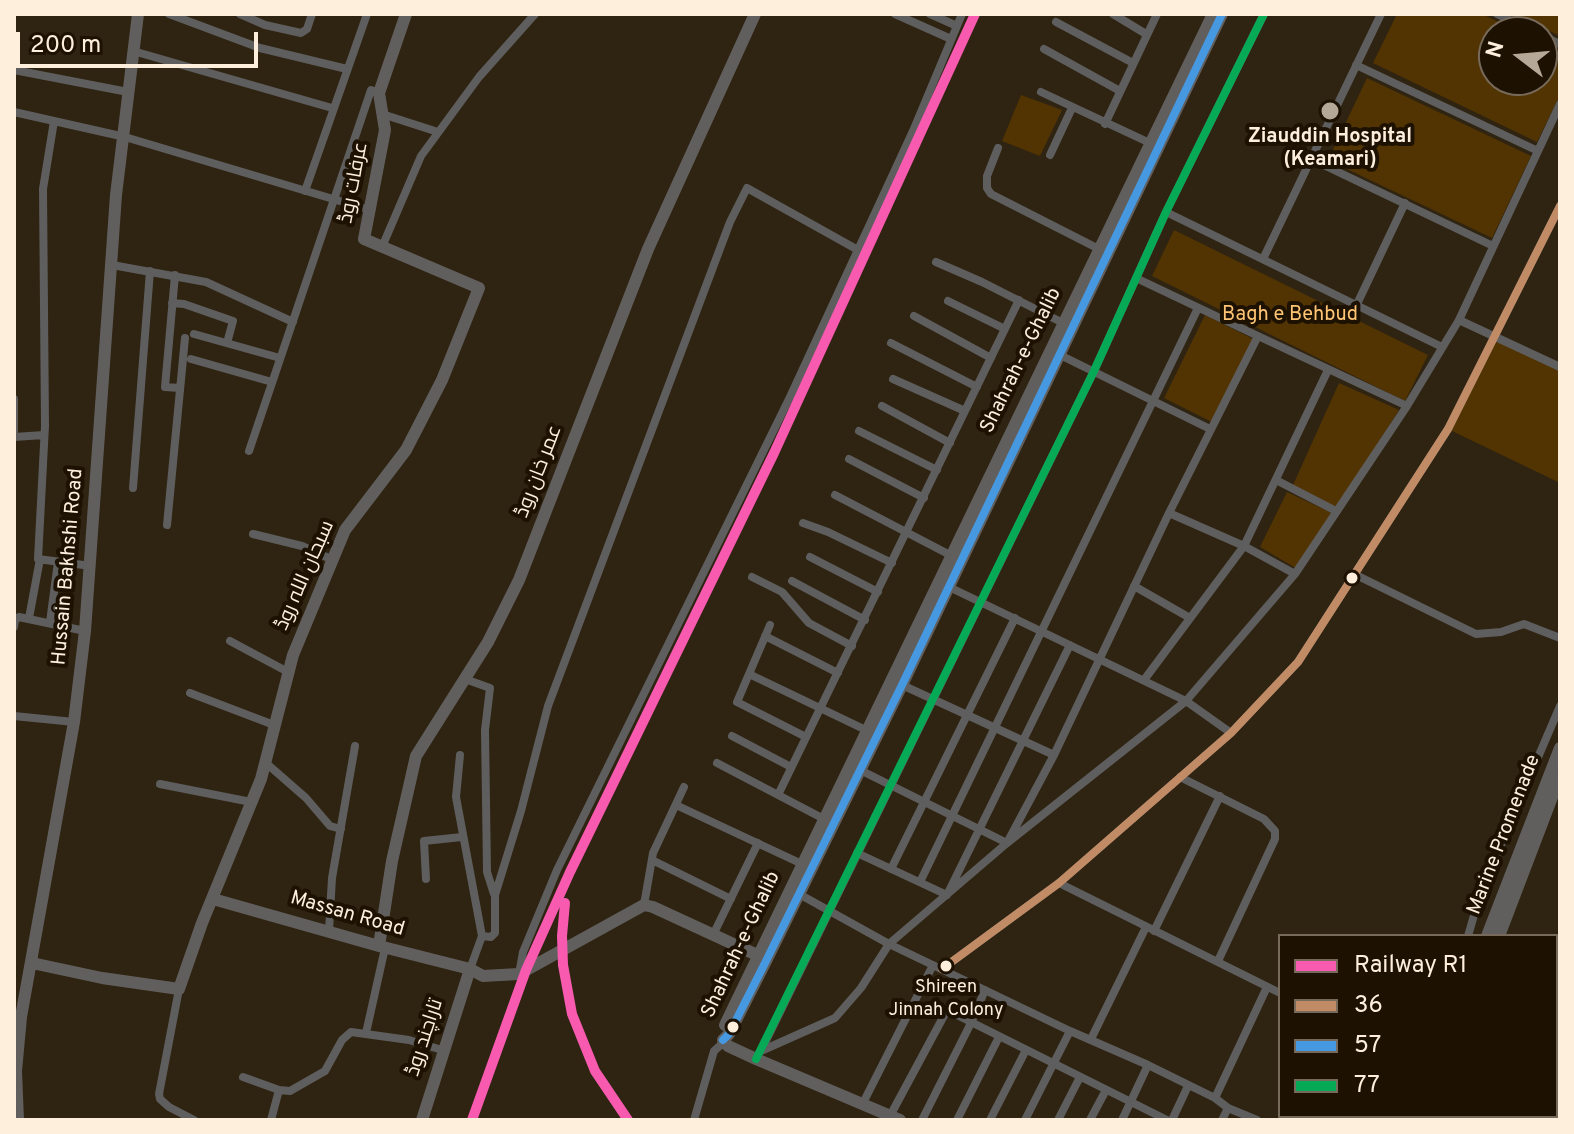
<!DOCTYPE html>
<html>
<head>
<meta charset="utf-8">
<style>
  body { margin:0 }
  #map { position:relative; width:1574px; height:1134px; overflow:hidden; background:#2f2311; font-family:Overpass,sans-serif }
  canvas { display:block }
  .frame { position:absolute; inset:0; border:16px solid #feefdd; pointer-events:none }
  .legend { position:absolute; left:1278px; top:934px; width:280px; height:184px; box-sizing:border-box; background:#1d1102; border:2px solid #776a5a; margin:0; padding:10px 14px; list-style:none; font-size:24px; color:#feefdd }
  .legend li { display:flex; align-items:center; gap:16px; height:40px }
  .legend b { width:40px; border:2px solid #776a5a }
  .north { position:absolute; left:1478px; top:16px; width:80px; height:80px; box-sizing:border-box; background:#1d1102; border:2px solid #776a5a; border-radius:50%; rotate:286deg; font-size:22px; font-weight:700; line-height:32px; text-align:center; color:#feefdd }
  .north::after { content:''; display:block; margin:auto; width:28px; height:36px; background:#b6a896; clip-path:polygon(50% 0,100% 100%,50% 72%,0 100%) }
  .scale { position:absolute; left:16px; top:32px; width:242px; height:36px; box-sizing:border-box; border:4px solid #feefdd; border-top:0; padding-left:10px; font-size:24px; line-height:28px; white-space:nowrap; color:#feefdd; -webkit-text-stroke:6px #1d1102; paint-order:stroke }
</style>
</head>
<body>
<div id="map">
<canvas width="1574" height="1134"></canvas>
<div class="frame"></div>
<ul class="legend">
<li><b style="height:10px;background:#f75aaf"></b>Railway R1</li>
<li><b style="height:10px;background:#c18c65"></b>36</li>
<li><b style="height:10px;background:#4699e1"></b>57</li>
<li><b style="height:10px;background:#06aa56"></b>77</li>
</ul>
<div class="north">N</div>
<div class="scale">200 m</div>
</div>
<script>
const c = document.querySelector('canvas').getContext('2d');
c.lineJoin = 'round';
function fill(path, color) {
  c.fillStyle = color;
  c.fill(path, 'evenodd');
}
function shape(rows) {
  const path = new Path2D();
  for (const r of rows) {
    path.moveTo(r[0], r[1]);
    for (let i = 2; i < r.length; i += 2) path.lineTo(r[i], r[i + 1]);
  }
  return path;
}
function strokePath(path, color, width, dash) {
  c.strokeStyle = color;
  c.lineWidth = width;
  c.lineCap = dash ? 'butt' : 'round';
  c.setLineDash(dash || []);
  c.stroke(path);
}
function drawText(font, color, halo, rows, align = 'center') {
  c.font = font + ' Overpass,Cairo,sans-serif';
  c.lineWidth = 8;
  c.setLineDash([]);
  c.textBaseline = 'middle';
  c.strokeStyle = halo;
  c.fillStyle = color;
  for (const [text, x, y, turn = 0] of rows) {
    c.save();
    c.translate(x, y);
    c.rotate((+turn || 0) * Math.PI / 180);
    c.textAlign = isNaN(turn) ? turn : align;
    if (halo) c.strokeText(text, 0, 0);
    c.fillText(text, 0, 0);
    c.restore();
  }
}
const green = shape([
  [1397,14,1482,14,1519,32,1494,32,1494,80,1542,80,1542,43,1560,52,1560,95,1537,142,1373,63],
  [1514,14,1560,14,1560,36],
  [1367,78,1531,156,1492,238,1328,160],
  [1021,95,1062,110,1040,156,1002,141],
  [1174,230,1428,355,1405,401,1152,276],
  [1205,315,1253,339,1212,422,1164,398],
  [1494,335,1560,367,1560,483,1448,429],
  [1339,383,1399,410,1337,508,1293,485],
  [1287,492,1336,515,1299,570,1260,547]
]);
const street = shape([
  [169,14,260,48,347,69],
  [240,14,265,25,301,33,307,29,312,14],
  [895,14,951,39],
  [930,14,957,26],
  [1113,14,1146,34],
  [1497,14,1534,32],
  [1056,22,1133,63],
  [1542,36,1560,44],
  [1044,49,1120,91],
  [133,51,332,108],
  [1356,65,1538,151],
  [14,70,128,92],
  [1041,92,1152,144],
  [14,112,125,137,370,210],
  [382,114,438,132],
  [54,121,43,189,45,426,38,559,91,566],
  [1105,124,1157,14],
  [998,148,987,176,987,188,991,194,1099,249],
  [1050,155,1072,108],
  [1311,159,1493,246],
  [305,191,367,14],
  [1166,212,1442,347],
  [382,247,421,156,479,77,535,14],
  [1263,259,1381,14],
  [936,262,982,282,1063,323],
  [112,265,206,282,293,322],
  [175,275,165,387,180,388],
  [1136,278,1258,336],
  [948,301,1005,329],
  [172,303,184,304,233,321,227,343],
  [1357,304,1405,203],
  [914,316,991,358],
  [1459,320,1560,367],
  [194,334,280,358],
  [891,343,977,387],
  [1060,355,1210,429],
  [191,359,272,382],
  [893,379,965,411],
  [14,399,14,431],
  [882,406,950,443],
  [859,431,937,470],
  [14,437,44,435],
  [249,451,371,90,379,93],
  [849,459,924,498],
  [1276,480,1336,511],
  [133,488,150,271],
  [835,495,952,556],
  [1169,513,1244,546,1295,574],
  [803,523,828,532,892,563],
  [167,525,185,338],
  [253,534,302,546,333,560],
  [810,557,878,592],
  [1354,574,1476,634,1501,632,1524,624,1560,638],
  [752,577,782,592,809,623,852,646],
  [792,581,865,620],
  [1134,586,1190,618],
  [949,587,1186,701,1231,733],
  [29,618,40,559],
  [50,622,58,562],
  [770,625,737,702,806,737],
  [14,627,15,620,19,617,85,631],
  [765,636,838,673],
  [230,641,288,672],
  [749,674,868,731],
  [465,679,490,688,485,730,487,872,494,894],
  [1144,680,1244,546,1328,370],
  [902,685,1054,755],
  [190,693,274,725],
  [14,716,74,722],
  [732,736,791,767],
  [460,755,456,797,482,936,470,969],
  [266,763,306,798,330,826,341,829],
  [717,763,824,819],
  [860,770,1007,843,1054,755,1169,513,1258,336,1407,406],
  [1180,777,1264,819,1275,831,1275,839,1218,961],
  [160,784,251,802],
  [778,795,1019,300],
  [676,805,802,864],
  [857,853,947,895,1070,645],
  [652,860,731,899],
  [891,869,1015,618],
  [426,879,424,841,462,837],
  [920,882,1198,308],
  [1059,883,1280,993],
  [799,894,889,944,1070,1031,1148,1065,1215,1098,1228,1108,1257,1120],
  [644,905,653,853,684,787],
  [329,931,332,878,355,746],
  [1154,931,1220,796],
  [713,935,758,843],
  [482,936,491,937,495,933,495,895,521,811,548,706,730,222,747,188,858,250],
  [1468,936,1477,905,1509,825,1560,706],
  [942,969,1059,883,1231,733,1298,662,1448,429,1560,206],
  [519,974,523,952,557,870,790,397,913,131,962,14],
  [179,989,159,1094,160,1099,169,1107,194,1120],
  [366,1033,385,948],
  [1091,1039,1146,927],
  [761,1051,835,1018,861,988,889,944,1007,843,1186,701,1295,574,1407,406,1459,320,1560,104],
  [761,1051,1094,371,1166,212,1264,14],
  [243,1077,279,1090,271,1120],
  [279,1090,290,1091,325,1071,342,1040,351,1032,409,1040,442,1050],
  [1215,1098,1267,987],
  [863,1103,933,965],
  [890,1116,947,1010,1167,1120],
  [694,1120,714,1051,724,1042],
  [922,1120,971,1023,985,990],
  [957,1120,999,1037],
  [990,1120,1026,1050],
  [1025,1120,1070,1031],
  [1058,1120,1080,1077],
  [1090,1120,1106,1090],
  [1122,1120,1148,1065],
  [1172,1120,1188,1086],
  [1222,1120,1228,1108],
  [1282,1120,1284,1116],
  [1399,1120,1400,1116],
  [1418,1120,1419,1116]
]);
const secondary = shape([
  [213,899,379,946,470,969,483,976,519,974,644,905,653,907,757,955],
  [1487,936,1560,748],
  [1499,936,1560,776],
  [379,946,392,861,416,756,488,642,519,580,648,249,755,14],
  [32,963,102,978,179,989,202,923,261,779,293,655,345,530,406,450,442,380,479,288,364,239,385,130,379,93,406,14],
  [725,1025,1213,14],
  [723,1040,729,1034,766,961,902,685,1222,14],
  [723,1040,728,1046,756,1059,900,1120],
  [18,1120,16,1071,21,1017,74,722,85,631,116,195,138,14],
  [422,1120,470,969],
  [1435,1120,1436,1116],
  [1449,1120,1450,1116]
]);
const bus1 = shape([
  [942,969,1059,883,1231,733,1298,662,1448,429,1560,206]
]);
const bus2 = shape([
  [723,1040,729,1034,766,961,902,685,1222,14]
]);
const bus3 = shape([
  [756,1059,1094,371,1166,212,1264,14]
]);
const rail1 = shape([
  [565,903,562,936,563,965,572,1014,595,1071,628,1120],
  [472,1120,526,970,570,872,774,453,975,14]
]);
const markers = [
  [1330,111,10,"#b6a896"],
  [1352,578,7,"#feefdd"],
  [946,966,7,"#feefdd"],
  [733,1027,7,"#feefdd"]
];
const busNames = [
  ["Shireen",946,988],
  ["Jinnah Colony",946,1011]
];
const poiNames = [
  ["Ziauddin Hospital",1330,138],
  ["(Keamari)",1330,161]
];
const streetNames = [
  ["عرفات روڈ",355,183,-79],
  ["Shahrah-e-Ghalib",1022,361,-64],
  ["عمر خان روڈ",540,472,-69],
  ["Hussain Bakhshi Road",69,567,-85],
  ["سبحان اللہ روڈ",306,576,-66],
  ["Marine Promenade",1505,835,-69],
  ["Massan Road",347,915,16],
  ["Shahrah-e-Ghalib",742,945,-65],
  ["تاراچند روڈ",426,1038,-72]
];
const parkNames = [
  ["Bagh e Behbud",1290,316]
];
fill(green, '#523402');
strokePath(street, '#5e5e5e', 8);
strokePath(secondary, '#615f5e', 12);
strokePath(bus1, '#c18c65', 8);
strokePath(bus2, '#4699e1', 8);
strokePath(bus3, '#06aa56', 8);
strokePath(rail1, '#f75aaf', 10);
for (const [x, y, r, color] of markers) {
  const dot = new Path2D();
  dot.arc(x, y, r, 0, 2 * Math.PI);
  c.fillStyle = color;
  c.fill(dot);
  strokePath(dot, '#1d1102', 3);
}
drawText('18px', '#feefdd', '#1d1102', busNames);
drawText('bold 20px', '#feefdd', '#1d1102', poiNames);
drawText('20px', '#feefdd', '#1d1102', streetNames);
drawText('20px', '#ffc474', '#1d1102', parkNames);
</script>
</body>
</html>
